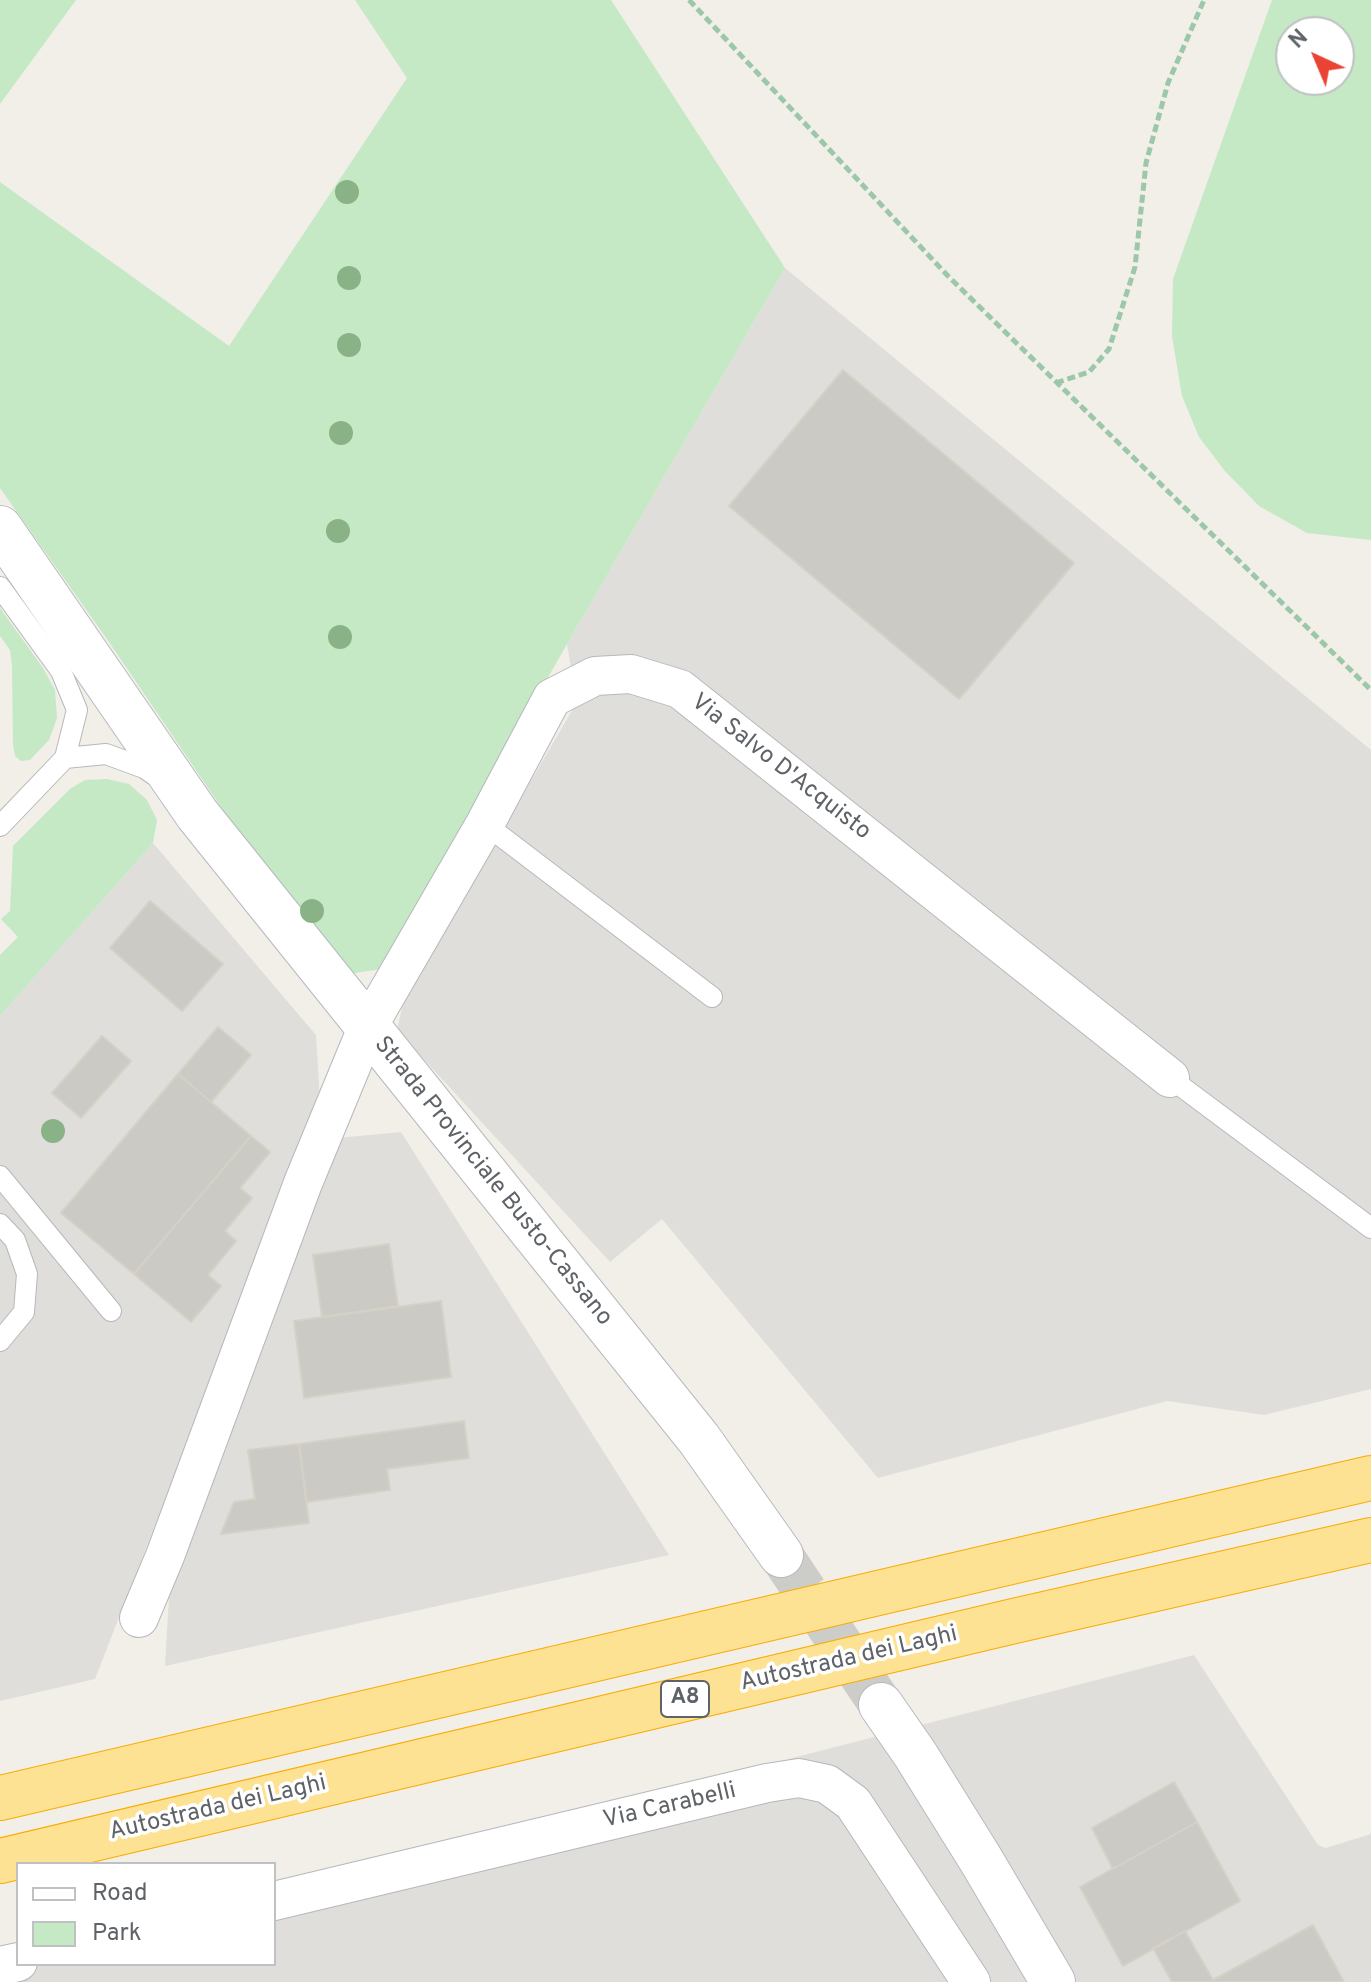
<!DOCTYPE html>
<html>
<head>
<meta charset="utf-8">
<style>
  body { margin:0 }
  #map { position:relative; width:1371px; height:1982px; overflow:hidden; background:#f1efe8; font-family:Overpass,sans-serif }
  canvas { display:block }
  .legend { position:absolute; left:16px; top:1862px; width:260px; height:104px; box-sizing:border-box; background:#fff; border:2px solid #bfc1c3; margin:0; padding:10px 14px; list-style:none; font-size:24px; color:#5f6368 }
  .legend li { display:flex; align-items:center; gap:16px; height:40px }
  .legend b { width:40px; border:2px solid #bfc1c3 }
  .north { position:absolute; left:1275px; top:16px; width:80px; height:80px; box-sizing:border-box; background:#fff; border:2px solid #bfc1c3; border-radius:50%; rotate:316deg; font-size:22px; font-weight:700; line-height:32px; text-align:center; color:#5f6368 }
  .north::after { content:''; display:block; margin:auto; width:28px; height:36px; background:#ea4335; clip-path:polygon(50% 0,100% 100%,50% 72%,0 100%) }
</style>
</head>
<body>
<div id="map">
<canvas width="1371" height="1982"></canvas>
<ul class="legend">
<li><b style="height:10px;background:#fff"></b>Road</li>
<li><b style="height:22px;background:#c5e8c5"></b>Park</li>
</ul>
<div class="north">N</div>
</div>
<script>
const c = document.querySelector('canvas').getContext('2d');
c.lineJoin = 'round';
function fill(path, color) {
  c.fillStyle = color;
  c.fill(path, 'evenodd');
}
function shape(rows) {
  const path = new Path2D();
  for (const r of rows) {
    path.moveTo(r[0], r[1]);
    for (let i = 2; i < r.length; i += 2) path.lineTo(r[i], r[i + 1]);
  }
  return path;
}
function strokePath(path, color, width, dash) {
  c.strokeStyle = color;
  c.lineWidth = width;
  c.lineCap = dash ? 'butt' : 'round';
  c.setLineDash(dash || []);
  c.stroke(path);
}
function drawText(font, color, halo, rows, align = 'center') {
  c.font = font + ' Overpass,sans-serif';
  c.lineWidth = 7;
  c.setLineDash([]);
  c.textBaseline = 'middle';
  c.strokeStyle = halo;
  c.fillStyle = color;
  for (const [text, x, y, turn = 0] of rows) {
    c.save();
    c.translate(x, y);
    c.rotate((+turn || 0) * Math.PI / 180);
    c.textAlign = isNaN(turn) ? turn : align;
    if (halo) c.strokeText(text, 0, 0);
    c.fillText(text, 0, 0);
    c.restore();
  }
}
const industrial = shape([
  [785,268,1371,750,1371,1389,1264,1415,1167,1401,878,1478,662,1219,610,1262,397,1030,405,996,577,702,567,644],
  [153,843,316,1035,320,1102,95,1679,0,1701,0,1016],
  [401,1132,669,1555,165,1666,169,1598,337,1138],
  [1194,1655,1318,1845,1326,1848,1371,1834,1371,1982,0,1982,18,1964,274,1964,274,1891]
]);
const green = shape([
  [0,0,76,0,0,104],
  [355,0,611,0,785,268,567,644,382,969,348,974,223,810,109,642,0,488,0,182,229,346,407,78],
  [1272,0,1371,0,1371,540,1307,533,1259,506,1224,470,1199,437,1182,396,1172,336,1173,279],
  [1339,32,1339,80,1291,80,1291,32],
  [0,608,43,668,55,690,57,718,49,740,30,760,21,761,15,756,13,744,12,666,10,650,0,636],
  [107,779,129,784,147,800,157,820,153,843,0,1016,0,955,18,937,1,919,10,911,13,846,70,789,85,780]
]);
const building = shape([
  [843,370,1074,563,959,699,729,506,843,370],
  [150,901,223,964,182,1011,110,948,150,901],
  [218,1027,251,1055,211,1102,178,1074,218,1027],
  [102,1036,131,1061,81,1118,52,1093,102,1036],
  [178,1074,251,1136,134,1274,61,1213,178,1074],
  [251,1136,270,1152,240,1188,252,1198,225,1231,236,1241,208,1275,221,1286,191,1322,134,1274,251,1136],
  [389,1244,398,1306,322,1317,313,1255,389,1244],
  [441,1301,451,1377,304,1398,294,1321,441,1301],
  [464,1421,469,1458,387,1469,390,1490,307,1502,299,1444,464,1421],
  [299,1444,309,1523,221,1534,234,1502,255,1499,248,1450,299,1444],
  [1174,1782,1197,1822,1113,1869,1092,1828,1174,1782],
  [1197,1822,1240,1901,1123,1966,1080,1887,1197,1822],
  [1313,1925,1344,1982,1210,1982,1213,1980,1313,1925],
  [1185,1931,1213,1980,1210,1982,1172,1982,1153,1948,1185,1931]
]);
const secondaryTunnel = shape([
  [781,1555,881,1705]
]);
const path = shape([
  [689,0,948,276,1371,690],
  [1056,383,1089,372,1109,349,1135,267,1146,163,1168,83,1204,0]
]);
const service = shape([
  [0,587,61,671,77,710,65,758,106,754,144,768,159,778],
  [485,824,712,997],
  [0,826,65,758],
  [1170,1078,1371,1228],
  [0,1176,111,1311],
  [0,1224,15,1240,27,1274,24,1312,0,1341]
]);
const minor = shape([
  [139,1618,165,1556,303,1183,367,1028,485,824,552,698,595,676,631,674,680,689,1170,1078],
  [274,1901,767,1783,799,1778,827,1784,853,1803,971,1982],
  [0,1966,18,1962]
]);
const secondary = shape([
  [0,528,197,814,699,1439,781,1555],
  [881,1705,915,1754,981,1860,1053,1982]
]);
const motorway = shape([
  [0,1798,1371,1478],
  [0,1861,1014,1621,1371,1540]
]);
const trees = [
  [347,192],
  [349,278],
  [349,345],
  [341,433],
  [338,531],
  [340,637],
  [312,911],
  [53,1131]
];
const shields = [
  [685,1699,48]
];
const shieldNames = [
  ["A8",685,1699]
];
const streetNames = [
  ["Via Salvo D'Acquisto",780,768,38],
  ["Strada Provinciale Busto-Cassano",492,1182,51],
  ["Autostrada dei Laghi",849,1660,-13],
  ["Via Carabelli",670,1807,-13],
  ["Autostrada dei Laghi",218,1809,-13]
];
fill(industrial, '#e0deda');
fill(green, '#c5e8c5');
fill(building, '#cccac5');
strokePath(building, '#d6d1c6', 2);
strokePath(secondaryTunnel, '#ccccc8', 44, [44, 22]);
strokePath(service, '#b5b8bc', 22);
strokePath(minor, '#b5b8bc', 40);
strokePath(secondary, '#b6babf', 46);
strokePath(motorway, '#f9ab00', 46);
strokePath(path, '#9cc7a9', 5, [8, 4]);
strokePath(service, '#fff', 20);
strokePath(minor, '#fff', 38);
strokePath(secondary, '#fff', 44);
strokePath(motorway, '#fde293', 44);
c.fillStyle = '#89b387';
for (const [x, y] of trees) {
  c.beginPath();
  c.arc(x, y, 12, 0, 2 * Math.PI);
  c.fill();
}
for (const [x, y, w] of shields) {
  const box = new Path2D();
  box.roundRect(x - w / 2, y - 18, w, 36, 6);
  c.fillStyle = '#fff';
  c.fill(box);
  strokePath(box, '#5f6368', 2);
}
drawText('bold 22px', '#5f6368', null, shieldNames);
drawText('24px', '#5f6368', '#fff', streetNames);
</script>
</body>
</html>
